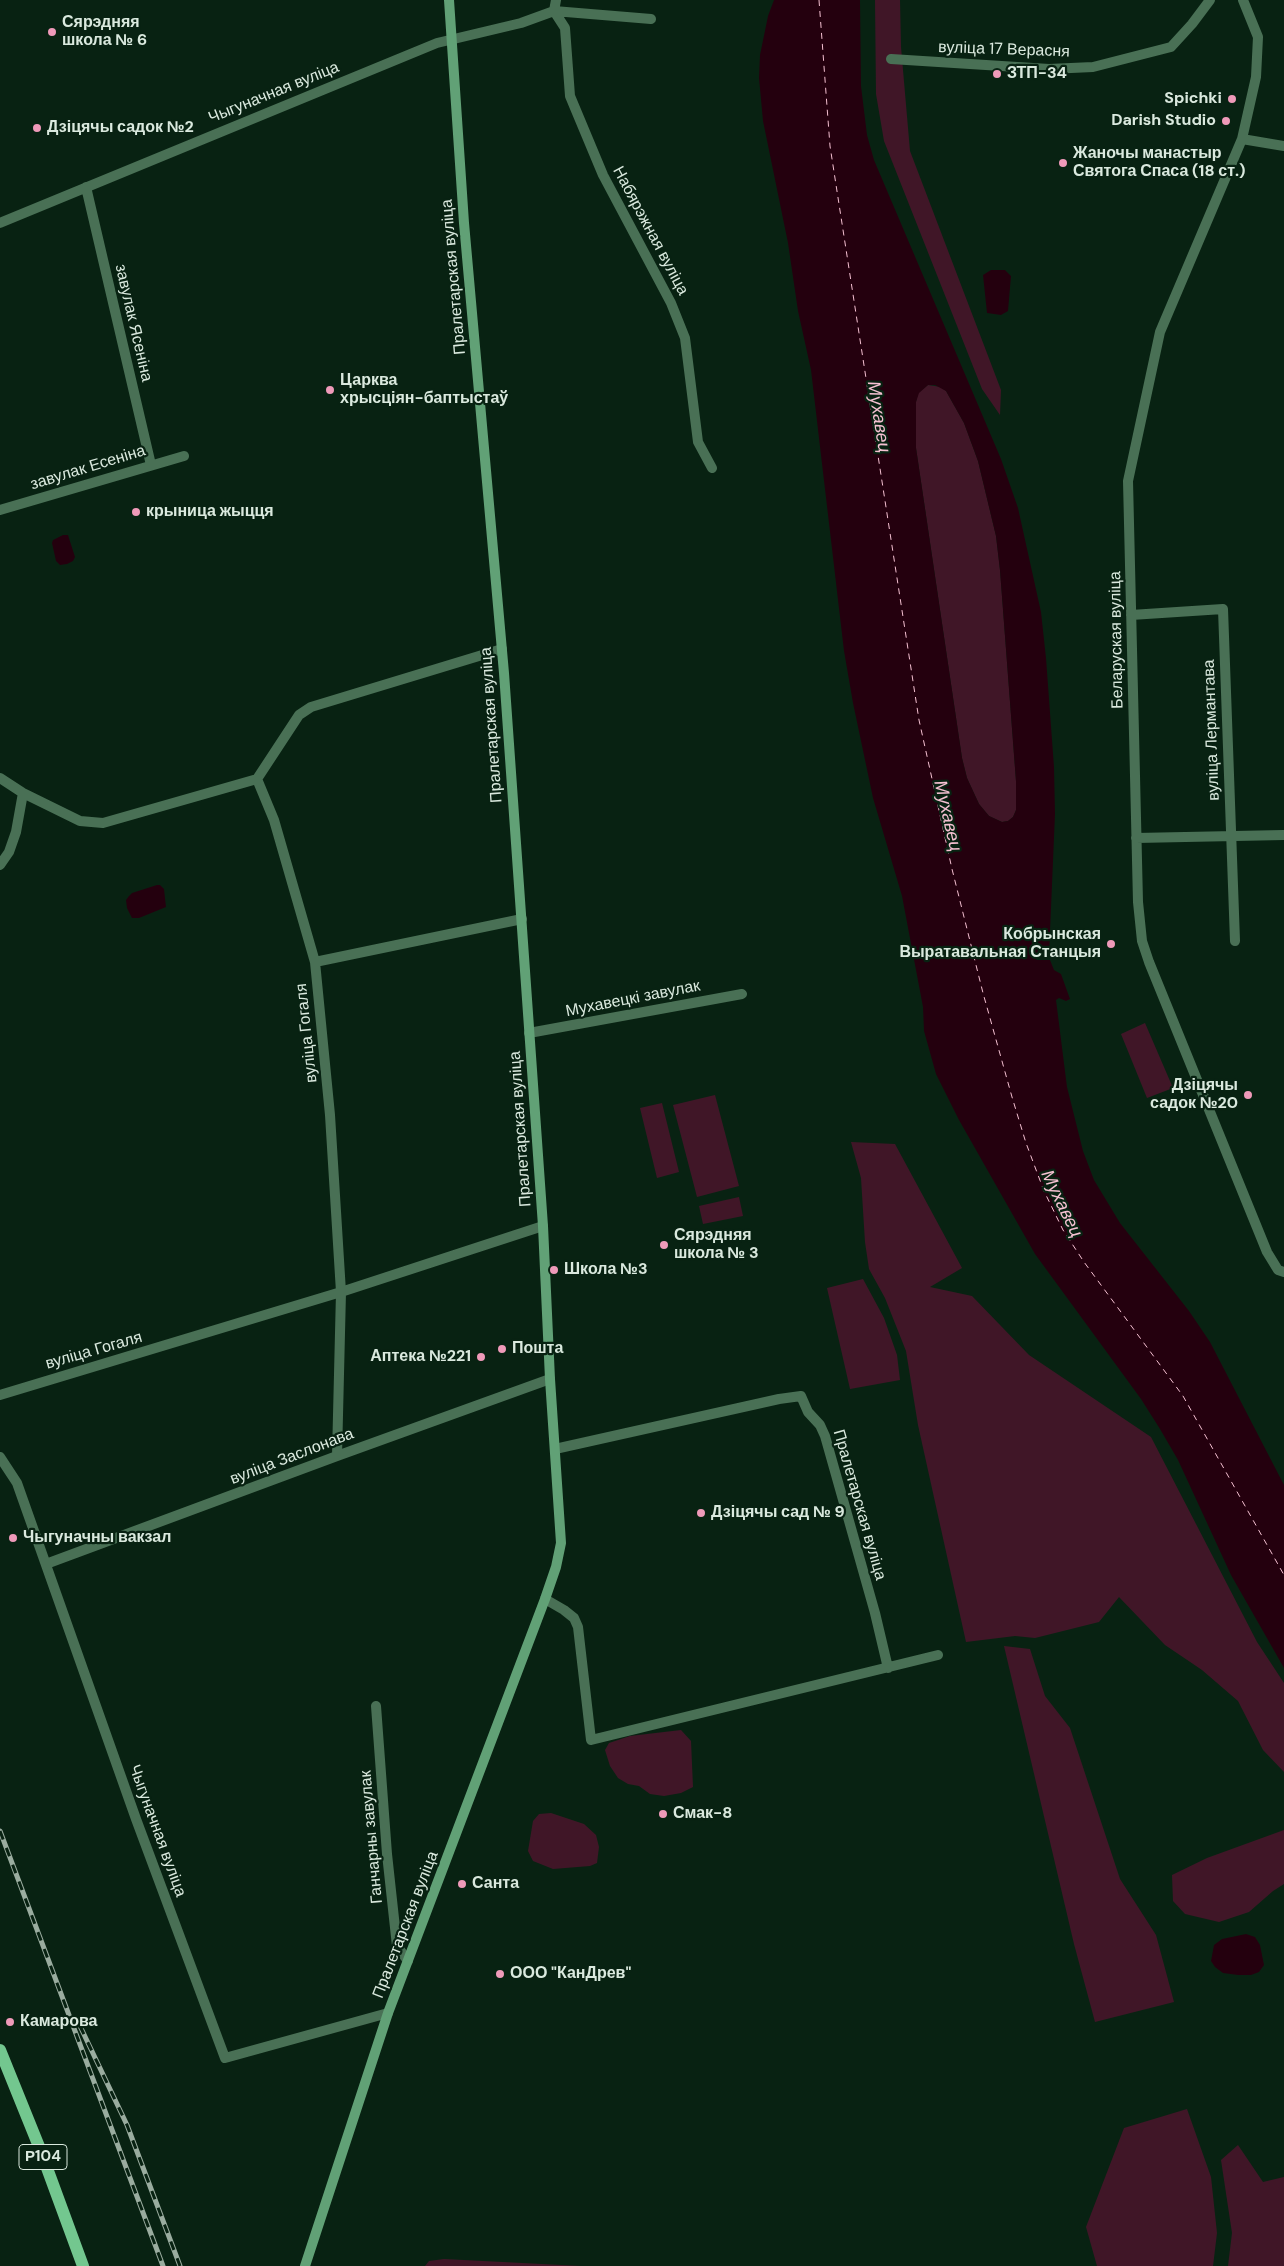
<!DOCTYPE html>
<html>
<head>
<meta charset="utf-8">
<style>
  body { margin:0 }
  canvas { display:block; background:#082212 }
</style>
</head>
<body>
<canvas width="1284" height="2266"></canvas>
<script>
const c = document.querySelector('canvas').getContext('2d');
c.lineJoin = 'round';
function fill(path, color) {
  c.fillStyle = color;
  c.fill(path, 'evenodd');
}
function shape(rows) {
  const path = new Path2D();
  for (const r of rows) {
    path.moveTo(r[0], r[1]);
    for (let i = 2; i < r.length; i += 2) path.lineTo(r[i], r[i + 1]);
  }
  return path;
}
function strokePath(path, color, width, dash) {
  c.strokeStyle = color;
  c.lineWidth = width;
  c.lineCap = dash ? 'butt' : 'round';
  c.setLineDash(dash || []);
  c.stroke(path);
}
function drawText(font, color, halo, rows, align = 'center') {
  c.font = font + ' "DM Sans",sans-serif';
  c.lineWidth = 4.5;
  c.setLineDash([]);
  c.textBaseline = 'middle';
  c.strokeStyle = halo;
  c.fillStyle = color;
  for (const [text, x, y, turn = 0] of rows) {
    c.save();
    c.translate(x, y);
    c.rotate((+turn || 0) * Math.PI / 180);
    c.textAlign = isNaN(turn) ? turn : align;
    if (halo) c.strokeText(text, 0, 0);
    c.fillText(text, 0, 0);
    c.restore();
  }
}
const green = shape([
  [875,0,900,0,901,47,910,151,1001,390,1000,415,982,389,884,141,876,94],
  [928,385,941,387,946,391,964,423,978,461,996,536,1000,570,1016,781,1016,810,1013,817,1008,821,1002,822,989,816,979,804,967,778,962,758,916,448,916,402,918,393],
  [1145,1023,1173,1088,1147,1098,1121,1034],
  [715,1095,739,1186,697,1197,673,1105],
  [662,1103,679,1172,657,1178,640,1108],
  [851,1142,895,1144,962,1268,930,1287,972,1296,1029,1355,1151,1437,1257,1642,1284,1683,1284,1772,1263,1750,1238,1701,1202,1670,1165,1645,1119,1597,1099,1622,1035,1638,1015,1636,966,1642,918,1425,906,1351,885,1298,869,1269,865,1242,861,1178],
  [739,1197,743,1216,703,1224,699,1206],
  [863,1279,884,1318,897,1355,900,1380,850,1389,827,1288],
  [1004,1646,1030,1649,1045,1696,1070,1728,1120,1879,1156,1935,1174,2002,1095,2022,1074,1944],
  [681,1730,691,1741,693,1787,681,1793,664,1796,650,1794,639,1786,628,1784,618,1778,610,1766,605,1750,609,1743,630,1736],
  [551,1813,584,1824,596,1835,599,1847,597,1863,590,1866,553,1869,533,1861,528,1851,533,1821,539,1814],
  [1284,1830,1284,1884,1273,1891,1249,1912,1219,1922,1185,1914,1173,1901,1172,1875,1207,1858],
  [1187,2109,1211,2177,1217,2233,1213,2266,1097,2266,1086,2227,1124,2128],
  [1238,2145,1263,2182,1284,2177,1284,2266,1228,2266,1232,2233,1221,2160],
  [444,2259,581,2266,425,2266,429,2261]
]);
const water = shape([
  [774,0,860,0,861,86,867,135,874,160,1001,459,1018,508,1041,612,1046,658,1054,767,1055,814,1049,955,1037,955,1035,958,1037,960,1050,960,1054,970,1061,974,1070,999,1066,1001,1059,998,1056,1000,1067,1087,1083,1151,1094,1180,1120,1223,1189,1311,1210,1342,1284,1485,1284,1668,1231,1575,1178,1460,1160,1429,1141,1399,1035,1254,959,1120,936,1074,924,1031,923,1007,902,896,873,798,853,703,844,651,811,370,798,311,788,243,763,121,759,78,760,55,768,16],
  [928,385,935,385,946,391,964,423,978,461,996,536,1000,570,1016,781,1016,810,1013,817,1008,821,1002,822,989,816,979,804,967,778,962,758,916,448,916,402,919,393],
  [991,270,1005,270,1011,276,1008,311,1001,315,987,313,983,275],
  [63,535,68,535,75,557,73,561,67,564,60,565,56,561,52,543,53,540],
  [157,885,160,885,164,889,166,907,139,918,132,918,127,908,126,900,129,896,132,893],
  [1246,1934,1255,1937,1260,1945,1264,1965,1259,1972,1251,1975,1238,1975,1223,1973,1215,1967,1211,1961,1214,1945,1222,1939]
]);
const ferry = shape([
  [819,0,830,146,919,720,952,869,983,993,1012,1097,1026,1143,1044,1191,1063,1230,1084,1262,1183,1396,1284,1575]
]);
const street = shape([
  [1243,0,1258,37,1256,77,1242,139,1160,332,1128,481,1138,902,1142,941,1149,962,1267,1252,1278,1270,1284,1272],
  [554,11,565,28,570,96,603,175,671,303,685,338,698,442,712,468],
  [554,11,556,0],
  [891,59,1049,69,1093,67,1171,47,1192,24,1210,0],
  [1242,139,1284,146],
  [86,187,151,465],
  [0,223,437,43,521,23,554,11,651,19],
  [0,510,184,456],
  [1131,615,1223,609,1235,941],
  [0,778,23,793,80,821,103,823,257,779,299,715,311,707,502,649],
  [257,779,274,820,315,962,330,1115,341,1292,337,1456],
  [1136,838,1284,835],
  [0,865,9,852,16,832,23,793],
  [315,962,522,919],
  [529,1033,742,994],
  [0,1395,341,1292,543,1226],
  [555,1449,779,1399,801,1396,808,1412,820,1425,825,1436,875,1613,888,1668],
  [0,1457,17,1483,136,1819,225,2058,388,2013],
  [46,1564,337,1456,550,1379],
  [545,1599,564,1610,574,1618,578,1627,591,1740,938,1655],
  [376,1706,387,1854,397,1946,408,1961]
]);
const secondary = shape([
  [305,2266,388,2013,545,1599,556,1567,561,1543,550,1379,543,1226,504,673,464,223,449,0]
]);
const primary = shape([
  [0,2050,40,2149,83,2266]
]);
const rail = shape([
  [0,1831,163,2266],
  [80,2026,127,2125,180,2266]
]);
const markers = [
  [52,32,5,"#ef9ab9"],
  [997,74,5,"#ef9ab9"],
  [1232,99,5,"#ef9ab9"],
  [1226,121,5,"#ef9ab9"],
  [37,128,5,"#ef9ab9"],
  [1063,163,5,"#ef9ab9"],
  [330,390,5,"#ef9ab9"],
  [136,512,5,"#ef9ab9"],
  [1111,944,5,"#ef9ab9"],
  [1248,1095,5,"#ef9ab9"],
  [664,1245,5,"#ef9ab9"],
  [554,1270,5,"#ef9ab9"],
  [502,1349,5,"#ef9ab9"],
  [481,1357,5,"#ef9ab9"],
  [701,1513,5,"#ef9ab9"],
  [13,1538,5,"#ef9ab9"],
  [663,1814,5,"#ef9ab9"],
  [462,1884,5,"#ef9ab9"],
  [500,1974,5,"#ef9ab9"],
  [10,2022,5,"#ef9ab9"]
];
const shields = [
  [43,2157,48]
];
const shieldNames = [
  ["Р104",43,2157]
];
const poiNames = [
  ["Сярэдняя",62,23],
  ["школа № 6",62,41],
  ["ЗТП-34",1007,74],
  ["Spichki",1222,99,"right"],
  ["Darish Studio",1216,121,"right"],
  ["Дзіцячы садок №2",47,128],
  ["Жаночы манастыр",1073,154],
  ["Святога Спаса (18 ст.)",1073,172],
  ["Царква",340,381],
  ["хрысціян-баптыстаў",340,399],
  ["крыница жыцця",146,512],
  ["Кобрынская",1101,935,"right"],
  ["Выратавальная Станцыя",1101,953,"right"],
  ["Дзіцячы",1238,1086,"right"],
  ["садок №20",1238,1104,"right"],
  ["Сярэдняя",674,1236],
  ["школа № 3",674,1254],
  ["Школа №3",564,1270],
  ["Пошта",512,1349],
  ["Аптека №221",471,1357,"right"],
  ["Дзіцячы сад № 9",711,1513],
  ["Чыгуначны вакзал",23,1538],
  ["Смак-8",673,1814],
  ["Санта",472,1884],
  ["ООО \"КанДрев\"",510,1974],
  ["Камарова",20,2022]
];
const streetNames = [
  ["вуліца 17 Верасня",1004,50,2],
  ["Чыгуначная вуліца",274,93,-22],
  ["Набярэжная вуліца",650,231,62],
  ["Пралетарская вуліца",454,277,-95],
  ["завулак Ясеніна",133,323,77],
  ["завулак Есеніна",88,468,-17],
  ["Беларуская вуліца",1117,640,-91],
  ["Пралетарская вуліца",492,725,-94],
  ["вуліца Лермантава",1212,730,-92],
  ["Мухавецкі завулак",633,999,-11],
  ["вуліца Гогаля",307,1033,-96],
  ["Пралетарская вуліца",521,1129,-94],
  ["вуліца Гогаля",94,1351,-16],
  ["вуліца Заслонава",292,1457,-21],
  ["Пралетарская вуліца",859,1505,74],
  ["Чыгуначная вуліца",157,1831,70],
  ["Ганчарны завулак",372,1837,-95],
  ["Пралетарская вуліца",406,1925,-69]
];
const waterNames = [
  ["Мухавец",878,417,81],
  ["Мухавец",947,816,77],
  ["Мухавец",1061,1204,64]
];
fill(green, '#401627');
fill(water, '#24000e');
strokePath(ferry, '#f5c1d2', 1, [6, 5]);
strokePath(street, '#497055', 10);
strokePath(secondary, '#61a176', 10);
strokePath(primary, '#73c78f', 12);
strokePath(rail, '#9aac9f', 5);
strokePath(rail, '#082212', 3, [9]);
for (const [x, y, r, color] of markers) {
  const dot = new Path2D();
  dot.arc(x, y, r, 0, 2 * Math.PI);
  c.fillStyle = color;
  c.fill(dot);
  strokePath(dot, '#082212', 2);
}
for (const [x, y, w] of shields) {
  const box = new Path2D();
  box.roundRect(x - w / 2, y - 12.5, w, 25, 4);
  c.fillStyle = '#082212';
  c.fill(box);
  strokePath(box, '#dae9de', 1);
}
drawText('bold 15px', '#dae9de', null, shieldNames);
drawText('bold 16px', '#dae9de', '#082212', poiNames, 'left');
drawText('16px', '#dae9de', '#082212', streetNames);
drawText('italic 18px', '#f5c1d2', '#082212', waterNames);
</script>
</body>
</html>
